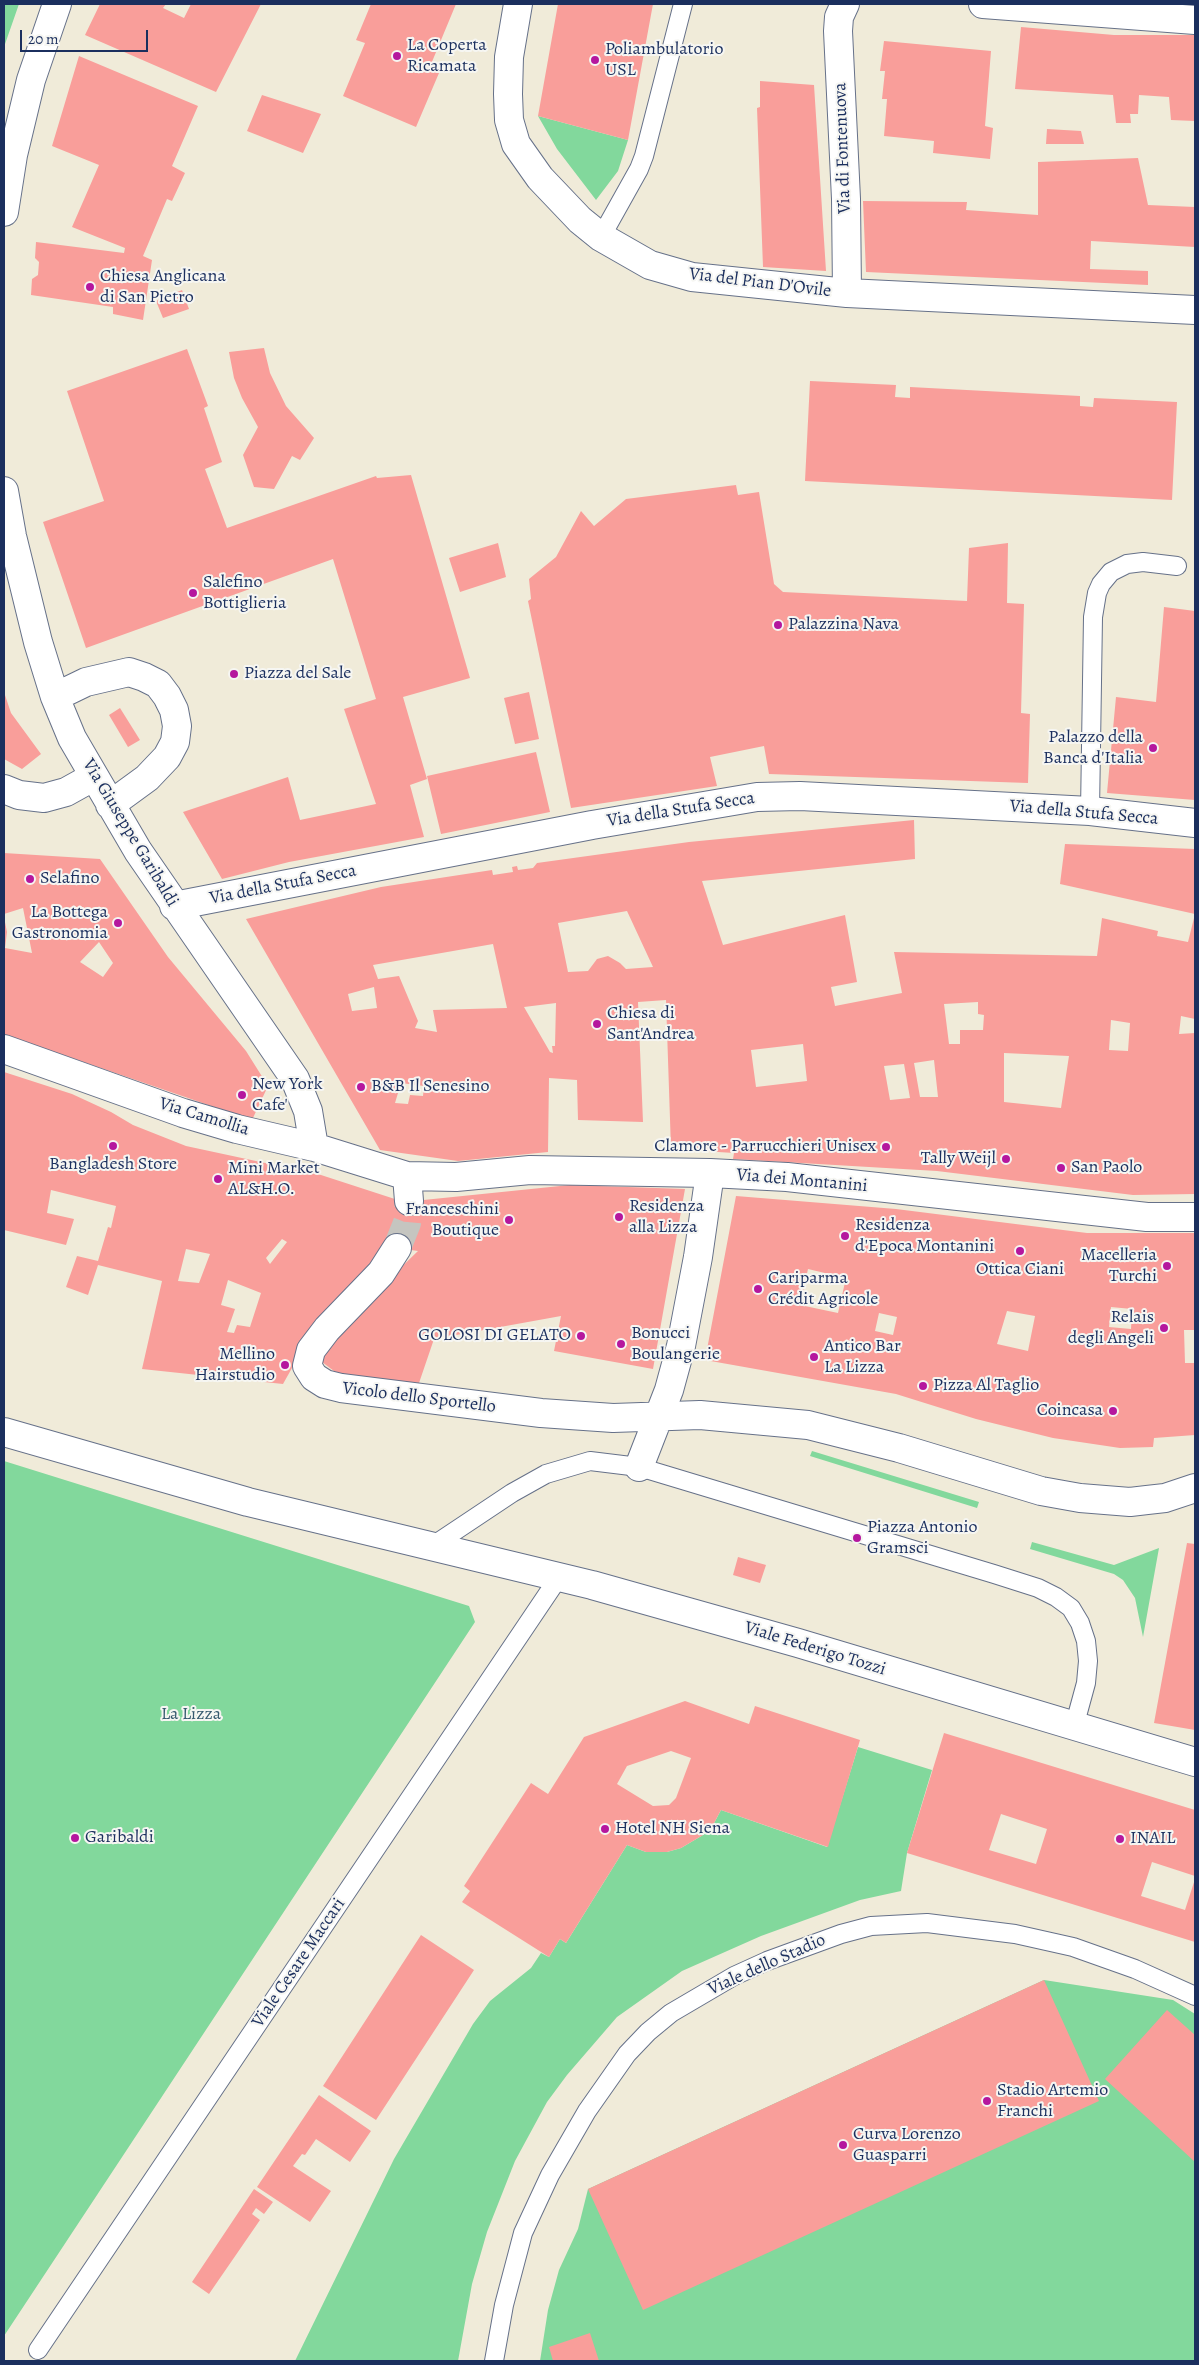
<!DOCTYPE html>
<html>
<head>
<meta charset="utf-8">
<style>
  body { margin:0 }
  #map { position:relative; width:1199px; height:2365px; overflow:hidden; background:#f0ebd9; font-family:Alegreya,serif }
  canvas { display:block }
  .frame { position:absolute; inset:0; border:5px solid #1b2f5e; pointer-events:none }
  .scale { position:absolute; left:20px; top:30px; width:128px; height:22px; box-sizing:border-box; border:2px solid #1b2f5e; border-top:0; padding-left:6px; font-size:15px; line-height:18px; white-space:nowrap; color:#1b2f5e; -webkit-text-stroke:4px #f6f6f2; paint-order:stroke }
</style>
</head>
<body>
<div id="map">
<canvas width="1199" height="2365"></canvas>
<div class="frame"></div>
<div class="scale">20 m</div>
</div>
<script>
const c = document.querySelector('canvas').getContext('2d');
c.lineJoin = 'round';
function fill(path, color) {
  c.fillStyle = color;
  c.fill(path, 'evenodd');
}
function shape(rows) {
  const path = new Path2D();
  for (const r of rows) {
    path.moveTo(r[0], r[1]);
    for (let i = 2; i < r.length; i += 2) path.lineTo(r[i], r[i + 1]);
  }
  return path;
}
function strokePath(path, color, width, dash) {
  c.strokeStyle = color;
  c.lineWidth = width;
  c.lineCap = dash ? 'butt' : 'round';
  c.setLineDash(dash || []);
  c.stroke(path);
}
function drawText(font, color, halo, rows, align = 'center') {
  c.font = font + ' Alegreya,serif';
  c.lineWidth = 4;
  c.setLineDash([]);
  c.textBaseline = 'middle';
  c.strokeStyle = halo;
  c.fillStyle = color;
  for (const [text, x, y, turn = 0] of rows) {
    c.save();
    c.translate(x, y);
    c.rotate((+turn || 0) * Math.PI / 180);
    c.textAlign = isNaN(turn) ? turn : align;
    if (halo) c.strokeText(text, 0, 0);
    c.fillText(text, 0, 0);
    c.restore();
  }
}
const green = shape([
  [4,4,19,4,4,47],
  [538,116,628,140,618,171,596,200,557,149],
  [812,1451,979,1502,977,1508,810,1456],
  [4,1461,469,1606,475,1622,4,2336],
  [1032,1542,1114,1565,1159,1548,1143,1637,1135,1598,1123,1580,1114,1574,1030,1549],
  [858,1747,932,1770,907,1853,901,1891,860,1900,761,1936,682,1971,617,2017,567,2075,547,2102,515,2161,487,2232,472,2284,458,2361,295,2361,394,2159,473,2024,490,2001,531,1968,541,1953,549,1957,560,1939,566,1943,627,1845,646,1852,667,1852,681,1848,703,1835,713,1825,721,1810,827,1847],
  [1044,1980,1173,2000,1195,2014,1195,2361,540,2361,548,2310,559,2270,578,2229,588,2189]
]);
const building = shape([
  [100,4,166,4,163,8,184,18,191,4,261,4,216,92,85,35],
  [371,4,456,4,429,69,439,73,416,127,343,96,365,43,356,40],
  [558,4,653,4,628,140,538,116],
  [1021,27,1114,35,1195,35,1195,121,1171,120,1169,97,1139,95,1138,114,1130,114,1131,123,1116,123,1113,95,1015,89],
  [884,41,991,51,985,126,993,128,990,159,933,153,934,141,884,136,887,99,882,99,885,71,880,71],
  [79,56,198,106,172,166,185,173,172,201,167,199,143,256,152,260,143,320,113,314,113,307,31,295,32,279,38,275,39,262,35,258,36,242,124,253,125,248,72,227,99,165,52,146],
  [760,81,814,85,826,271,763,267,757,108,760,107],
  [262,95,321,114,303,153,247,131],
  [1047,129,1081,131,1084,144,1046,144],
  [1138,158,1148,205,1195,207,1195,247,1091,241,1090,269,1148,271,1148,285,866,272,863,201,967,202,966,210,1038,215,1038,162],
  [182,290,189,309,163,318,156,301],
  [264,348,270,373,286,406,314,438,300,460,292,456,274,489,254,487,243,455,258,427,242,398,234,378,229,352],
  [187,349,208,406,204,408,222,462,205,469,227,528,376,476,377,478,411,475,470,678,403,697,427,779,410,785,424,837,289,862,222,879,183,812,288,777,300,820,376,804,344,709,376,699,333,559,86,648,43,522,104,501,67,391],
  [810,381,896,385,895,397,910,398,910,387,1080,396,1080,406,1093,407,1094,398,1177,402,1172,500,805,481],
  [736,485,738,495,759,492,774,584,783,592,967,601,969,548,1008,543,1007,603,1024,604,1021,713,1030,714,1028,783,769,774,764,746,710,757,717,786,571,808,528,601,531,599,529,579,556,557,581,511,594,526,626,499],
  [498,543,506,577,460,592,449,558],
  [1164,607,1195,611,1195,800,1107,793,1116,697,1156,702],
  [4,692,11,713,41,754,22,769,4,759],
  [529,692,539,739,515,744,504,698],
  [120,708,140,740,128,747,109,715],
  [536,752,550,812,441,834,427,776],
  [914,820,915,859,702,881,723,945,845,915,857,982,831,987,835,1006,902,993,894,952,1097,956,1102,918,1158,931,1157,936,1188,942,1195,914,1195,1019,1181,1016,1179,1034,1195,1033,1195,1194,1133,1195,937,1171,733,1159,734,1153,671,1149,666,1000,638,1002,643,1122,578,1120,577,1080,549,1078,548,1152,458,1161,380,1150,246,919,381,887,492,870,493,875,513,872,512,867,517,866,518,870,533,868,537,863,689,842],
  [627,911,653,967,626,969,620,963,608,956,597,959,588,971,568,972,558,923],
  [493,944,507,1008,433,1010,437,1032,415,1028,418,1021,399,976,378,979,373,965],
  [374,987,377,1008,352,1011,348,994],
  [978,1002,978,1014,984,1015,983,1030,960,1030,960,1044,949,1044,944,1004],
  [556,1003,555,1046,552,1046,553,1053,550,1052,524,1007],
  [1111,1020,1130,1023,1128,1051,1109,1050],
  [803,1044,807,1081,756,1087,751,1050],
  [1004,1053,1069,1056,1061,1108,1004,1102],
  [934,1060,938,1097,920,1097,914,1063],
  [904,1064,910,1098,890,1100,884,1066],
  [401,1083,424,1086,423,1096,410,1095,408,1104,395,1103],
  [1065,844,1195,849,1195,914,1060,884],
  [4,853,100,859,168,957,246,1051,268,1086,252,1120,34,1045,4,1037,4,917,7,932,5,948,32,953,23,908,4,914],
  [99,942,113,963,103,977,80,962],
  [4,1072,72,1094,111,1112,133,1125,186,1146,321,1175,404,1202,570,1185,685,1189,653,1369,554,1351,561,1316,434,1339,419,1383,342,1377,318,1359,386,1282,418,1251,389,1247,315,1327,283,1384,142,1369,162,1281,98,1265,88,1295,66,1287,77,1256,98,1261,108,1227,111,1228,116,1206,51,1190,47,1213,74,1219,66,1245,4,1230],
  [282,1239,287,1242,270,1264,266,1258],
  [186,1249,210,1254,199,1283,178,1281],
  [228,1280,261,1293,250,1327,237,1325,234,1333,227,1332,235,1309,221,1305],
  [736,1196,896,1209,1087,1233,1195,1233,1195,1330,1184,1330,1185,1363,1195,1363,1195,1435,1154,1438,1153,1447,1120,1448,1053,1438,976,1419,896,1394,705,1360],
  [808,1269,846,1278,838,1313,800,1305],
  [1111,1307,1132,1309,1131,1329,1109,1327],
  [1007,1311,1035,1316,1028,1351,997,1344],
  [879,1313,897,1317,893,1335,875,1331],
  [1187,1543,1195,1544,1195,1730,1154,1723],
  [738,1557,766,1565,760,1583,733,1575],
  [685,1701,749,1724,755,1706,860,1740,828,1847,721,1810,713,1825,703,1835,681,1848,667,1852,646,1852,627,1845,566,1943,560,1939,549,1957,462,1902,470,1891,464,1886,531,1783,548,1794,584,1737],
  [671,1751,691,1758,676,1798,669,1805,653,1806,617,1784,627,1766],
  [944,1733,1195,1810,1195,1876,1152,1862,1141,1896,1185,1910,1195,1879,1195,1942,907,1853],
  [1001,1814,1047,1829,1036,1864,989,1850],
  [421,1935,474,1970,376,2120,323,2086],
  [1044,1980,1099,2101,643,2310,588,2189],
  [1167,2010,1195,2035,1195,2162,1105,2079],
  [319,2095,371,2131,350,2162,316,2139,305,2155,302,2154,293,2166,331,2191,310,2222,257,2187],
  [254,2189,273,2202,264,2214,256,2208,252,2214,260,2220,209,2294,192,2282],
  [590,2333,599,2361,553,2361,549,2347]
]);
const streetTunnel = shape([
  [397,1248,407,1223,409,1201]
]);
const lane = shape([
  [601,237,639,169,644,156,683,4],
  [1090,811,1093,617,1097,593,1101,584,1111,572,1127,564,1143,562,1177,566],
  [431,1547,512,1493,546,1474,590,1461,639,1467,994,1574,1038,1588,1056,1597,1071,1608,1080,1623,1086,1641,1088,1661,1086,1683,1074,1727],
  [38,2350,559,1577],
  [494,2361,504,2305,523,2233,550,2175,587,2111,627,2054,648,2032,671,2013,734,1976,767,1961,841,1934,871,1926,927,1923,1015,1934,1073,1947,1135,1969,1195,1996]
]);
const street = shape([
  [518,4,509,57,508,94,509,120,516,144,540,178,580,220,601,237,650,265,692,277,847,293,1195,310],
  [845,4,839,17,838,31,846,199,847,293],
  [983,4,1195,20],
  [4,212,13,155,31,80,57,4],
  [4,491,12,536,38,642,55,697,72,738,138,851,295,1079,308,1111,314,1147],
  [55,697,86,682,129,672,144,677,158,684,167,696,174,710,177,726,175,742,167,757,147,778,110,805],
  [4,789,19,795,44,798,66,792,93,777],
  [174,906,592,825,757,797,800,796,1090,811,1195,823],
  [4,1049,183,1113,237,1129,314,1147,407,1176,456,1177,530,1170,710,1173,787,1177,1147,1217,1195,1217],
  [407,1176,409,1201],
  [397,1248,381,1273,327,1329,311,1350,307,1366,314,1377,325,1384,341,1388,541,1413,613,1418,700,1415,808,1425,899,1448,1041,1491,1080,1498,1130,1502,1147,1500,1165,1498,1195,1488],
  [639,1467,669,1390,681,1346,698,1257,710,1173]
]);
const secondary = shape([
  [4,1432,248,1502,592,1585,798,1643,1195,1762]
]);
const markers = [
  [397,56,5,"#b5179e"],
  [595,60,5,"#b5179e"],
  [90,287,5,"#b5179e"],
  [193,593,5,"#b5179e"],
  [778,625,5,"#b5179e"],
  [234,674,5,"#b5179e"],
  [1153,748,5,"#b5179e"],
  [30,879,5,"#b5179e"],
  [118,923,5,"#b5179e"],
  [597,1024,5,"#b5179e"],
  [361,1087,5,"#b5179e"],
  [242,1095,5,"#b5179e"],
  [113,1146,5,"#b5179e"],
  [886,1147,5,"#b5179e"],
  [1006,1159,5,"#b5179e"],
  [1061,1168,5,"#b5179e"],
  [218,1179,5,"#b5179e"],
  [619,1217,5,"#b5179e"],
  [509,1220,5,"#b5179e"],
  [845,1236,5,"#b5179e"],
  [1020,1251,5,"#b5179e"],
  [1167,1266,5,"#b5179e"],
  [758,1289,5,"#b5179e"],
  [1164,1328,5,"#b5179e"],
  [581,1336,5,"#b5179e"],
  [621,1344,5,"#b5179e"],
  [814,1357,5,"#b5179e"],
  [285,1365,5,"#b5179e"],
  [923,1386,5,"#b5179e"],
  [1113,1411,5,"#b5179e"],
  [857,1538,5,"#b5179e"],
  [605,1829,5,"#b5179e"],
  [75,1838,5,"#b5179e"],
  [1120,1839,5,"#b5179e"],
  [987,2101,5,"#b5179e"],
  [843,2145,5,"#b5179e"]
];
const poiNames = [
  ["La Coperta",407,46],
  ["Ricamata",407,67],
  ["Poliambulatorio",605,50],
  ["USL",605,71],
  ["Chiesa Anglicana",100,277],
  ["di San Pietro",100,298],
  ["Salefino",203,583],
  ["Bottiglieria",203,604],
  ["Palazzina Nava",788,625],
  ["Piazza del Sale",244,674],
  ["Palazzo della",1143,738,"right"],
  ["Banca d'Italia",1143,759,"right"],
  ["Selafino",40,879],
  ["La Bottega",108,913,"right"],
  ["Gastronomia",108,934,"right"],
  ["Chiesa di",607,1014],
  ["Sant'Andrea",607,1035],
  ["New York",252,1085],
  ["Cafe'",252,1106],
  ["B&B Il Senesino",371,1087],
  ["Clamore - Parrucchieri Unisex",876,1147,"right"],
  ["Tally Weijl",996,1159,"right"],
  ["Bangladesh Store",113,1165,"center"],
  ["San Paolo",1071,1168],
  ["Mini Market",228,1169],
  ["AL&H.O.",228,1190],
  ["Residenza",629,1207],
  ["alla Lizza",629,1228],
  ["Franceschini",499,1210,"right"],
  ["Boutique",499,1231,"right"],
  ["Residenza",855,1226],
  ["d'Epoca Montanini",855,1247],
  ["Macelleria",1157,1256,"right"],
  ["Turchi",1157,1277,"right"],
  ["Ottica Ciani",1020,1270,"center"],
  ["Cariparma",768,1279],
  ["Crédit Agricole",768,1300],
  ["Relais",1154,1318,"right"],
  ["degli Angeli",1154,1339,"right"],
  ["Bonucci",631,1334],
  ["Boulangerie",631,1355],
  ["GOLOSI DI GELATO",571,1336,"right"],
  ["Antico Bar",824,1347],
  ["La Lizza",824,1368],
  ["Mellino",275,1355,"right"],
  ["Hairstudio",275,1376,"right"],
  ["Pizza Al Taglio",933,1386],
  ["Coincasa",1103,1411,"right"],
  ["Piazza Antonio",867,1528],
  ["Gramsci",867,1549],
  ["Hotel NH Siena",615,1829],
  ["Garibaldi",85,1838],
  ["INAIL",1130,1839],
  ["Stadio Artemio",997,2091],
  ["Franchi",997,2112],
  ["Curva Lorenzo",853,2135],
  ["Guasparri",853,2156]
];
const streetNames = [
  ["Via di Fontenuova",843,148,-92],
  ["Via del Pian D'Ovile",760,283,7],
  ["Via della Stufa Secca",681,810,-9],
  ["Via della Stufa Secca",1084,813,5],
  ["Via Giuseppe Garibaldi",130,833,59],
  ["Via della Stufa Secca",283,885,-11],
  ["Via Camollia",204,1117,17],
  ["Via dei Montanini",802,1181,5],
  ["Vicolo dello Sportello",419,1398,7],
  ["Viale Federigo Tozzi",815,1649,17],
  ["Viale Cesare Maccari",299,1963,-56],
  ["Viale dello Stadio",767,1965,-24]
];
const parkNames = [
  ["La Lizza",191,1715]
];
fill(green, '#82d89c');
fill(building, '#f99e9a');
strokePath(streetTunnel, '#c5c5c0', 28, [28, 14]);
strokePath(lane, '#667189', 20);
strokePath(street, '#667189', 30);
strokePath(secondary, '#667189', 30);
strokePath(lane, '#fff', 18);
strokePath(street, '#fff', 28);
strokePath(secondary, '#fff', 28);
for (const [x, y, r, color] of markers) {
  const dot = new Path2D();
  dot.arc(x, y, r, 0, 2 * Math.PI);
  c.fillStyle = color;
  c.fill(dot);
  strokePath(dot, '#f6f6f2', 2);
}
drawText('18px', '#1b2f5e', '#f6f6f2', poiNames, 'left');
drawText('18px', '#1b2f5e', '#f6f6f2', streetNames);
drawText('18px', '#35596e', '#f6f6f2', parkNames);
</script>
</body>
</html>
